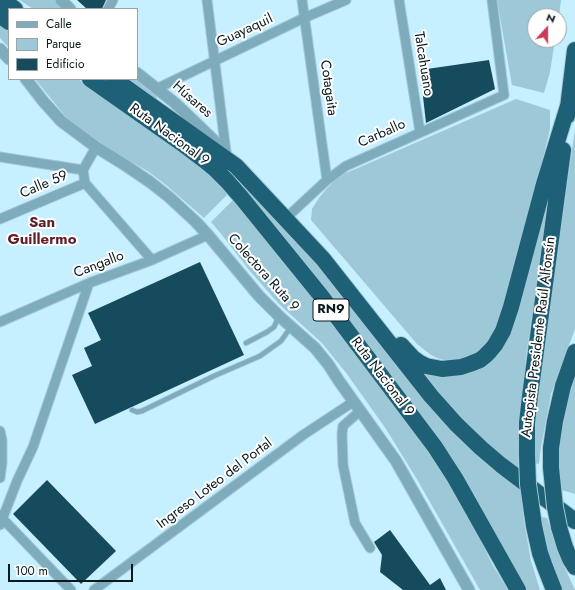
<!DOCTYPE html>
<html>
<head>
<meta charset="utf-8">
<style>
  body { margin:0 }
  #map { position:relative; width:575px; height:590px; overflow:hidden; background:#c6efff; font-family:Jost,sans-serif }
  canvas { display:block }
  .legend { position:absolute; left:8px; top:8px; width:130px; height:72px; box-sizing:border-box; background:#fff; border:1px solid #9da3a5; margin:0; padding:5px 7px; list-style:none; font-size:12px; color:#09191e }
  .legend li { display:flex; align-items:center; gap:8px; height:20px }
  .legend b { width:20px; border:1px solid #9da3a5 }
  .north { position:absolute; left:527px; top:8px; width:40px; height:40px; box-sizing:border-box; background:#fff; border:1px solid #9da3a5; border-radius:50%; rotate:21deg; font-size:11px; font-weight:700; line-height:16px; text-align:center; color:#09191e }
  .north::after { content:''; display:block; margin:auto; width:14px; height:18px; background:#cb3b59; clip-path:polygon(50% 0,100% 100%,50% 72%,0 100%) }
  .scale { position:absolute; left:8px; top:564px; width:125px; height:18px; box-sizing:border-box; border:2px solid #09191e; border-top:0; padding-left:5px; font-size:12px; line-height:14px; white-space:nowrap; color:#09191e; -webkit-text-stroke:3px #fff; paint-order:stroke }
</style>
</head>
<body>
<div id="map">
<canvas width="575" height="590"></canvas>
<ul class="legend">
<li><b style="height:5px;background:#7eacbd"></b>Calle</li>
<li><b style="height:11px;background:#9dc8d8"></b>Parque</li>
<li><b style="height:11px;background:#154b5c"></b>Edificio</li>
</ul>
<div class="north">N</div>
<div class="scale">100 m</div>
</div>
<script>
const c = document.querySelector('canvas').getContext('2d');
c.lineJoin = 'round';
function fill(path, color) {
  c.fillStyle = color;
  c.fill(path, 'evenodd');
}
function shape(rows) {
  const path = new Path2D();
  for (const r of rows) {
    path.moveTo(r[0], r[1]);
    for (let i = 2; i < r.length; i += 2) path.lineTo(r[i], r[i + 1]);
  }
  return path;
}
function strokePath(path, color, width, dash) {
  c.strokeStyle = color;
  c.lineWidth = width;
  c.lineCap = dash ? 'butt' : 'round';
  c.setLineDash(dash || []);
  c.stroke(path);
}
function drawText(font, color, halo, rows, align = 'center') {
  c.font = font + ' Jost,sans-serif';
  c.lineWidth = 4;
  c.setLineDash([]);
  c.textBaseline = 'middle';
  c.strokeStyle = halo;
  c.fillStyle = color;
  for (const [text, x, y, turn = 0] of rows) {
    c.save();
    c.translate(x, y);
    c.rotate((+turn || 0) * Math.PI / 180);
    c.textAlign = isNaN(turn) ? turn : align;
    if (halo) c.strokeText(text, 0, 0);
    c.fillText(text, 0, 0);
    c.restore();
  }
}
const green = shape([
  [20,0,56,0,65,9,33,9],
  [497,0,561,0,559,16,535,16,535,40,555,40,550,72,544,93,512,85],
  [0,24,9,30,9,48,0,38],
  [35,79,78,79,189,156,230,192,204,218,166,185,149,172,122,156,95,141,80,129,66,117],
  [127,79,135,79,143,86,156,94,157,99,156,99],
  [516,99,550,110,550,129,514,279,503,314,492,338,477,352,461,359,444,360,437,358,431,355,417,344,311,220,312,209,319,198,328,187,335,180,344,174],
  [575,129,575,329,555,383,551,394,541,447,539,464,533,463,534,420],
  [556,170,542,253,526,356,518,452,519,471,476,433,445,402,418,369,478,366,537,239],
  [240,183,254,193,521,489,524,522,531,561,540,590,525,590,405,396,346,315,312,271,250,197],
  [235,198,380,379,458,495,492,564,508,590,480,590,418,481,386,429,347,374,322,343,279,304,249,270,222,235,211,222],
  [575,378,575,494,562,490,558,472,559,443,564,416,571,390],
  [538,516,547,518,563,564,575,590,562,590,544,541]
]);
const building = shape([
  [77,0,106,0,102,9,87,9],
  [489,60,495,89,426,123,420,70],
  [200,262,244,355,95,424,72,375,92,366,84,348,101,340,88,313],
  [47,480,116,551,81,584,13,514],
  [390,530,430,585,440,578,446,590,403,590,380,572,382,555,374,542]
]);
const service = shape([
  [246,343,267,332,274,327,279,316],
  [132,410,137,412,142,411,214,376,260,356,281,341,291,327]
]);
const minor = shape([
  [207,0,226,152],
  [302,0,327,180],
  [399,0,420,132],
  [108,9,113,0],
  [156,89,304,18,346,0],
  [0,157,83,170],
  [85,183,152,260],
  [0,219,85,183,83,170,96,147],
  [285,219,327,180,346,166,504,95,492,0],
  [0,322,89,283,152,260,208,235],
  [360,411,343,426,342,434,343,465,355,523,370,548],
  [0,431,2,440,2,463,0,478],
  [0,515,2,518,71,590],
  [0,525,17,481,33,447,89,283],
  [94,590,303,435,353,402]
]);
const tertiary = shape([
  [61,0,70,9],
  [0,49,9,59],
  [137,73,175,103,225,151],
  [26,79,43,101,61,121,96,147,125,165,150,182,169,197,195,221,208,235,259,296,279,316,315,348,328,364,339,381,396,461,469,590]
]);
const motorway = shape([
  [2,0,15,9],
  [0,16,9,22],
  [90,79,184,145,204,160,215,169,227,181,241,197,322,297,435,447,455,478,518,590],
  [114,79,236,166,323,259,431,396,456,424,481,448,501,465,575,521],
  [567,116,575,50],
  [401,345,413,358,420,363,426,366,442,369,461,367,470,364,480,360,485,356,490,351,495,345,503,331,511,307,544,184,568,106],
  [527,455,527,423,530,396,563,150],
  [551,468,551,448,555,421,563,386,575,352],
  [532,512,534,526,540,553,545,567,554,590],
  [559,527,565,547,570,559,575,567]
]);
const motorwayBridge = shape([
  [527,455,528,484,532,512],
  [551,468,555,507,559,527]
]);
const shields = [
  [331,310,36]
];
const shieldNames = [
  ["RN9",331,310]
];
const streetNames = [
  ["Guayaquil",245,31,-25],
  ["Talcahuano",423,64,81],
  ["Cotagaita",328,88,82],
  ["Húsares",192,100,41],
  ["Carballo",382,134,-24],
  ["Ruta Nacional 9",169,135,36],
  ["Calle 59",44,185,-23],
  ["Cangallo",99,265,-21],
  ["Colectora Ruta 9",263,273,48],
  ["Autopista Presidente Raúl Alfonsín",539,337,-83],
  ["Ruta Nacional 9",382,377,53],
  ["Ingreso Loteo del Portal",215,484,-37]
];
const neighbourhoodNames = [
  ["San",42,223],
  ["Guillermo",42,240]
];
fill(green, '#9dc8d8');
fill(building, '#154b5c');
strokePath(service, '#a4c8d6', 6);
strokePath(minor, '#a4c8d6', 11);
strokePath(tertiary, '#a4c8d6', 13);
strokePath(motorway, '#a4c8d6', 18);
strokePath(service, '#7eacbd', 4.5);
strokePath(minor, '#7eacbd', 9);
strokePath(tertiary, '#7eacbd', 11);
strokePath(motorway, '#1e6075', 16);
strokePath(motorwayBridge, '#a4c8d6', 18, []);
strokePath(motorwayBridge, '#1e6075', 16);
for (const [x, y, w] of shields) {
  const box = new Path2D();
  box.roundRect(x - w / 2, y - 11, w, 22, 3);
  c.fillStyle = '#fff';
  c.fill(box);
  strokePath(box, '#09191e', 1);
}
drawText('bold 13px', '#09191e', null, shieldNames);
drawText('14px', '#09191e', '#fff', streetNames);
drawText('bold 15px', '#611c29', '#fff', neighbourhoodNames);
</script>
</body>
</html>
